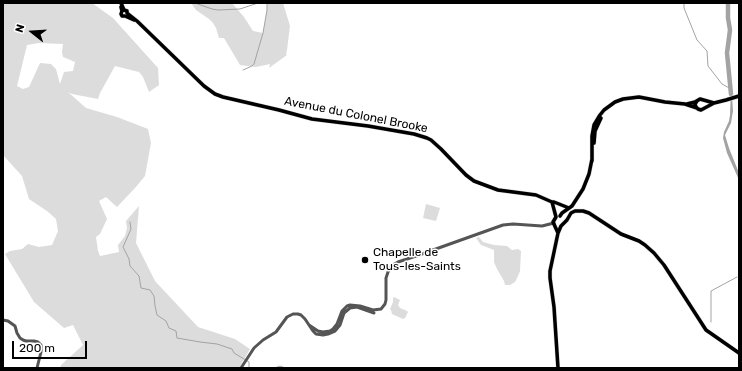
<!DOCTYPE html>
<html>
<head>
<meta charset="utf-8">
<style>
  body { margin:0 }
  #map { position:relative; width:742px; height:371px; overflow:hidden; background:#fff; font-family:Rubik,sans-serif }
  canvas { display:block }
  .frame { position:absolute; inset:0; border:4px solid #000; pointer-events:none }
  .north { position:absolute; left:12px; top:12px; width:40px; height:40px; -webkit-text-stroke:3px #fff; paint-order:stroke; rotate:287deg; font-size:11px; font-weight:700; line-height:16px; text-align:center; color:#000 }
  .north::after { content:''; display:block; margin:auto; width:14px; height:18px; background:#000; clip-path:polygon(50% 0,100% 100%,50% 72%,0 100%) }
  .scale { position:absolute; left:12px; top:341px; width:75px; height:18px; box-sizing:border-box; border:2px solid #000; border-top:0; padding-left:5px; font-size:12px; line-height:14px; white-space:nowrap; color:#000; -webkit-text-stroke:3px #fff; paint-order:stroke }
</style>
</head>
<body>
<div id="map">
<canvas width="742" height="371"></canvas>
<div class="frame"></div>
<div class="north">N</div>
<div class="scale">200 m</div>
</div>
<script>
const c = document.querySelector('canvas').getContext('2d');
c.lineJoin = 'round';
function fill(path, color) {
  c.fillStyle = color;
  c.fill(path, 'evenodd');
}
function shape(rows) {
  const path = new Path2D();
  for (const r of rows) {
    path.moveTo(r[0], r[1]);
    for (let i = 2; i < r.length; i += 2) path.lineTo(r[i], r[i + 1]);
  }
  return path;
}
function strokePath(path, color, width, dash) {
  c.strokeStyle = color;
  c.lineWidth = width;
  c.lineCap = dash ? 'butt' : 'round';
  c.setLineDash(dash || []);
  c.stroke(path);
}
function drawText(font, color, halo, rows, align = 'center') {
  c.font = font + ' Rubik,sans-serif';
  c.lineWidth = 3;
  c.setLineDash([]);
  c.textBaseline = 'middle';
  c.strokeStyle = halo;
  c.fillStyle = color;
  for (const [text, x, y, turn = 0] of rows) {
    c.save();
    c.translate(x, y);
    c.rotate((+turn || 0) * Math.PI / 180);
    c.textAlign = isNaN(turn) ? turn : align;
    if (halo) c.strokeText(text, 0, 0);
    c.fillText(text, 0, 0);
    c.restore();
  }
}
const green = shape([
  [3,3,92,3,113,18,158,68,159,85,149,92,143,77,139,72,115,66,100,93,98,99,72,94,68,92,86,108,117,117,148,129,151,143,145,176,135,188,117,207,106,197,99,201,107,219,100,234,96,237,98,251,100,256,119,252,118,245,125,236,127,228,126,221,139,206,136,243,155,281,198,327,235,339,250,349,239,368,60,368,61,365,83,345,73,325,64,328,34,302,5,254,10,251,22,249,28,244,39,247,52,245,58,231,56,219,47,211,29,199,22,176,3,155],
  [39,43,63,44,62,52,63,57,75,62,73,71,64,72,60,84,56,69,51,64,40,63,29,87,23,89,17,86,27,45],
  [191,3,232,3,244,17,253,31,263,33,267,10,267,3,283,3,290,26,287,50,286,54,287,55,269,68,270,64,256,67,240,65,224,38,219,38,216,28,213,23,209,19,196,10],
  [426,204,440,208,436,221,423,218],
  [479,237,483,242,494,245,507,246,512,250,518,249,521,251,520,271,518,276,515,282,510,285,505,285,504,281,497,269,494,262,494,250,481,245,476,238],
  [394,297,400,300,398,305,400,308,407,311,408,312,405,318,403,319,392,314,391,310,390,309,393,302,393,298]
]);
const water = shape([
  [731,89,732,96,733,111,731,123,725,135,729,148,739,173,739,180,727,153,723,138,724,132,729,121,730,115]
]);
const stream = shape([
  [195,3,212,9,218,10,240,9,258,3],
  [684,3,684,8,697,40,707,51,708,66,722,84,731,89],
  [243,70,252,66,254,64,263,33,267,10,267,3],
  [130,222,131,229,123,247,129,259,130,266,139,276,141,288,150,290,154,296,155,306,157,315,166,321,169,328,176,331,177,338,200,342,217,344,232,349,234,353,249,362,249,368],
  [711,322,711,291,737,277],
  [275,368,280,366,285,368]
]);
const river = shape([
  [728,3,728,18,730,30,727,53,731,94]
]);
const minor = shape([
  [3,320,8,321,15,326,17,333,20,338,23,340,26,341,34,341,38,342,41,345,41,352,37,368],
  [309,325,318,331,323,332,330,331,333,329,337,324,342,311,347,306,350,305,360,306,373,310,381,309,385,304,386,300,386,278,388,272,391,266,398,262,419,255,503,225,513,224,542,226,554,223],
  [241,368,254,348,263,340,276,332,287,317,293,314,298,314,301,315,305,319,313,331,316,334,323,335,328,334,335,331,340,325,344,313,350,308,357,307,374,313]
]);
const major = shape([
  [121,3,124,10,127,11,127,13,137,21,204,86,215,94,223,97,279,110,312,119,368,126,414,134,427,138,431,140,441,149,466,175,474,181,498,190,536,195,552,202,554,202,569,208],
  [121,7,122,11,121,14,122,16,125,16,134,20],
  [697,101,695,104,696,107,698,109,701,110,714,103,726,100,739,96],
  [687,104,695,102,700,99,714,103],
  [594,143,595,131,601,118],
  [592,161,592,136,594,125,600,115,604,110,615,102,623,99,639,97,665,102,685,104,697,108],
  [552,202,556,217],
  [560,216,562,213,572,206,583,189,589,174,592,159],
  [556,217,553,222,558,233],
  [558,368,554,307,550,278,550,271,558,233,561,226,567,220,571,213,575,211,583,211,589,213,621,234,639,241,645,245,654,253,664,265,706,330,739,353]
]);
const markers = [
  [365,260,4,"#000"]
];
const streetNames = [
  ["Avenue du Colonel Brooke",356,115,11]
];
const poiNames = [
  ["Chapelle de",373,253],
  ["Tous-les-Saints",373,267]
];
fill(green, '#dcdcdc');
fill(water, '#a3a3a3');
strokePath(stream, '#a3a3a3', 1);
strokePath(river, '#a3a3a3', 4.5);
strokePath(major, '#dbdbdb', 4.5);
strokePath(minor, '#555', 3);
strokePath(major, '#000', 3.5);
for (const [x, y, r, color] of markers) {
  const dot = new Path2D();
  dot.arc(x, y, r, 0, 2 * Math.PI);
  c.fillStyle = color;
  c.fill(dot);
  strokePath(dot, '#fff', 1.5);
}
drawText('12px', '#000', '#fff', streetNames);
drawText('12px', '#000', '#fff', poiNames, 'left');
</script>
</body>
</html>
